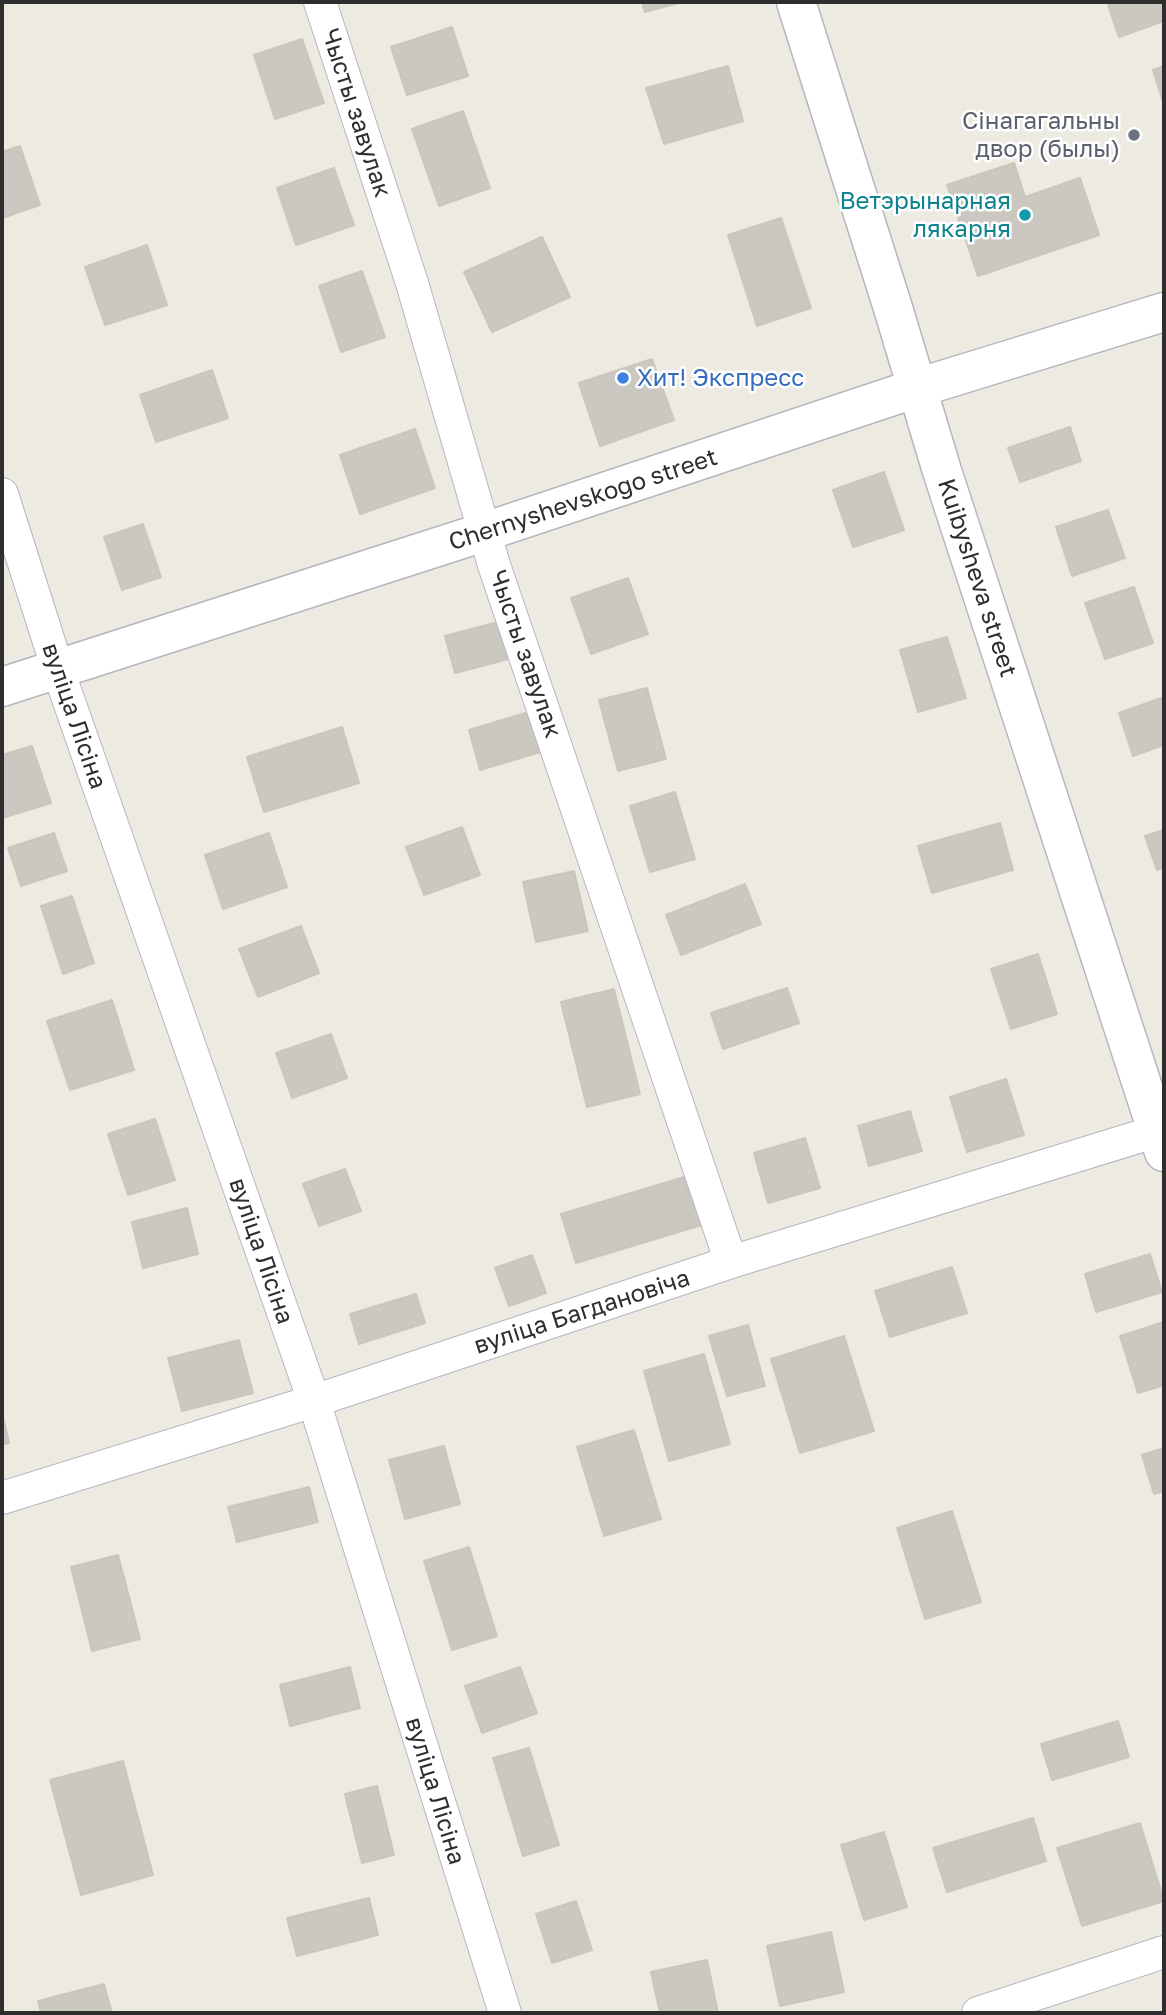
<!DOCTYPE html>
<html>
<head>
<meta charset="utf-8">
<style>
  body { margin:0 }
  #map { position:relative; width:1166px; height:2015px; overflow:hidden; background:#edeae2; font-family:"Golos Text",sans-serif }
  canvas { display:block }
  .frame { position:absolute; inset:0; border:4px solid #2e2e2e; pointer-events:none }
</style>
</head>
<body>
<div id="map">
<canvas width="1166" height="2015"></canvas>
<div class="frame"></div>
</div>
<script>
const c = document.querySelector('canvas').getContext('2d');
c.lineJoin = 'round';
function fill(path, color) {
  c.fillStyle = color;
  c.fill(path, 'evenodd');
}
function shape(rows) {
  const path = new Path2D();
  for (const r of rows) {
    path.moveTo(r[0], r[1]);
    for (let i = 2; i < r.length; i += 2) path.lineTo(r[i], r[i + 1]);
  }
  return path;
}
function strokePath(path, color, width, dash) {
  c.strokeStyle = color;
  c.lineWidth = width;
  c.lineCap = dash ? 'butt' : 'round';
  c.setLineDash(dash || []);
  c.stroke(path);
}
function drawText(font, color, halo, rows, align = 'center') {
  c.font = font + ' "Golos Text",sans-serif';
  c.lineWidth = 5;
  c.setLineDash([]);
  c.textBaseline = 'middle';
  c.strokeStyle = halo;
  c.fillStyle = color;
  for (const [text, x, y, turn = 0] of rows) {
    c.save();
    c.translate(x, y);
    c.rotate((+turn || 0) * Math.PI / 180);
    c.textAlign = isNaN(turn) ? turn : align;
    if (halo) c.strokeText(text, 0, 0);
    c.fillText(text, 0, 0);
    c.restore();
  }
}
const building = shape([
  [642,2,682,2,645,12,642,2],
  [1107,2,1161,2,1164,10,1164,21,1119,37,1107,2],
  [452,27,468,76,407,95,391,47,452,27],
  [302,39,324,103,275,119,254,55,302,39],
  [728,66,743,121,664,144,646,88,728,66],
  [1164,66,1164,105,1153,70,1164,66],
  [463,111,490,188,439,206,412,129,463,111],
  [20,146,40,205,2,218,2,152,20,146],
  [1014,163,1025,197,1080,178,1099,235,978,276,947,185,1014,163],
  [334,168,354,225,296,245,277,188,334,168],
  [781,218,811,308,757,326,728,235,781,218],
  [542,237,570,297,492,332,464,272,542,237],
  [147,245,167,305,105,325,85,267,147,245],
  [362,271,385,337,341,352,319,286,362,271],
  [652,359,674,420,600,446,579,383,652,359],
  [212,370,228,418,156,442,140,395,212,370],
  [1070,427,1081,461,1020,482,1008,448,1070,427],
  [415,429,435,488,360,514,340,455,415,429],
  [884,472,904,530,853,547,833,490,884,472],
  [1108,510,1125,558,1072,576,1056,527,1108,510],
  [143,524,161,577,122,590,104,537,143,524],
  [628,578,648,634,591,654,571,598,628,578],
  [1134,587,1153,643,1105,659,1085,603,1134,587],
  [502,621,512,658,455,673,445,636,502,621],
  [947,637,966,698,918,712,900,650,947,637],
  [647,688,666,759,618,771,599,700,647,688],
  [1164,697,1164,745,1133,756,1119,713,1164,697],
  [532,711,544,751,480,770,469,730,532,711],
  [342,727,359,783,264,812,247,757,342,727],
  [32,746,51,803,2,818,2,755,32,746],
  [675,792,695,859,650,872,630,806,675,792],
  [1000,823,1013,870,932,893,918,846,1000,823],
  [462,827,480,875,424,895,406,847,462,827],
  [1164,830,1164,867,1157,870,1145,836,1164,830],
  [54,833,67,871,21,886,8,848,54,833],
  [269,833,287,887,223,909,205,855,269,833],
  [574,871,588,931,536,942,523,882,574,871],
  [745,884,761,924,681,955,666,915,745,884],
  [72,896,94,963,63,974,41,906,72,896],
  [301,926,319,973,258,997,239,949,301,926],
  [1038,954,1057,1014,1011,1029,991,969,1038,954],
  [787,988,799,1023,723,1049,711,1013,787,988],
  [614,989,640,1094,587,1107,561,1002,614,989],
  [112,1000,134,1070,70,1090,47,1021,112,1000],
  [331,1034,347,1078,292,1098,276,1053,331,1034],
  [1006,1079,1024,1135,967,1152,950,1097,1006,1079],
  [910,1111,922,1151,869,1166,858,1126,910,1111],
  [155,1119,175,1180,128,1195,108,1134,155,1119],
  [805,1138,820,1188,768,1203,754,1153,805,1138],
  [345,1169,361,1211,319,1226,303,1184,345,1169],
  [691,1175,705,1224,576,1263,561,1214,691,1175],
  [187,1208,198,1254,143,1268,132,1222,187,1208],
  [1150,1254,1162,1292,1096,1312,1085,1274,1150,1254],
  [532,1255,546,1293,509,1306,495,1268,532,1255],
  [952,1267,967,1313,890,1337,875,1291,952,1267],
  [416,1294,425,1323,359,1344,350,1314,416,1294],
  [1164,1322,1164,1385,1138,1393,1120,1336,1164,1322],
  [748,1325,765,1386,727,1396,709,1336,748,1325],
  [844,1336,874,1431,800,1453,771,1359,844,1336],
  [239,1340,253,1393,182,1411,168,1358,239,1340],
  [704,1354,730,1444,669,1461,644,1371,704,1354],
  [2,1413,9,1443,2,1445,2,1413],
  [634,1430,661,1519,604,1536,577,1447,634,1430],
  [444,1446,460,1504,405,1519,389,1460,444,1446],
  [1164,1448,1164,1491,1154,1494,1142,1455,1164,1448],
  [309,1487,318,1522,237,1542,228,1507,309,1487],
  [952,1511,981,1602,925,1619,897,1528,952,1511],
  [469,1547,497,1636,452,1650,424,1561,469,1547],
  [118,1555,140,1639,92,1651,71,1567,118,1555],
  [350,1667,360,1708,290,1726,280,1685,350,1667],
  [520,1667,537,1713,482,1733,465,1686,520,1667],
  [1118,1721,1129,1757,1052,1780,1041,1744,1118,1721],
  [529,1748,559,1845,523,1856,493,1758,529,1748],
  [123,1761,153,1875,81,1895,50,1780,123,1761],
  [377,1786,394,1855,362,1863,345,1794,377,1786],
  [1033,1818,1046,1861,947,1892,933,1848,1033,1818],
  [1140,1823,1164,1901,1082,1926,1057,1848,1140,1823],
  [884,1832,907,1907,864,1920,841,1845,884,1832],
  [369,1898,378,1935,297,1956,287,1918,369,1898],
  [576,1901,592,1950,552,1963,536,1914,576,1901],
  [831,1932,844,1992,780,2006,767,1946,831,1932],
  [707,1960,718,2013,660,2013,651,1972,707,1960],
  [104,1984,112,2013,41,2013,38,2001,104,1984]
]);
const street = shape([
  [320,2,412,283,494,565,731,1262],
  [2,494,58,670,314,1401,505,2013],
  [2,1498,314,1401,731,1262,1164,1129],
  [978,2013,1164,1952]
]);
const secondary = shape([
  [796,2,893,308,942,471,1164,1152],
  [2,687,484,532,917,388,1164,312]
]);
const markers = [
  [1134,135,7,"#6b7280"],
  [1025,215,7,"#0f9aa8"],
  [623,378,7,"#3f7fe0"]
];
const streetNames = [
  ["Чысты завулак",356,113,72],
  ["Chernyshevskogo street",583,500,-18],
  ["Kuibysheva street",977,578,72],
  ["Чысты завулак",525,654,71],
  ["вуліца Лісіна",74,716,71],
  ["вуліца Лісіна",261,1251,71],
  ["вуліца Багдановіча",582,1312,-18],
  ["вуліца Лісіна",435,1791,73]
];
const worshipNames = [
  ["Сінагагальны",1120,121],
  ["двор (былы)",1120,149]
];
const cultureNames = [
  ["Ветэрынарная",1011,201],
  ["лякарня",1011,229]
];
const shopNames = [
  ["Хит! Экспресс",637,378]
];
fill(building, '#cac8c0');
strokePath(building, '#c9c6bc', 2);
strokePath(street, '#b5b6c0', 34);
strokePath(secondary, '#b5b6c0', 41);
strokePath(street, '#fff', 32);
strokePath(secondary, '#fff', 38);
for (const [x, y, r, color] of markers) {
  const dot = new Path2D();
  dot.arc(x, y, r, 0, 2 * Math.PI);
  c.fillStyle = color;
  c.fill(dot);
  strokePath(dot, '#fff', 2.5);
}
drawText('24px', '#2e2e2e', '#fff', streetNames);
drawText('24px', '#5b616d', '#fff', worshipNames, 'right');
drawText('24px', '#0d838f', '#fff', cultureNames, 'right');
drawText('24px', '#366cbe', '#fff', shopNames, 'left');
</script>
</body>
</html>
